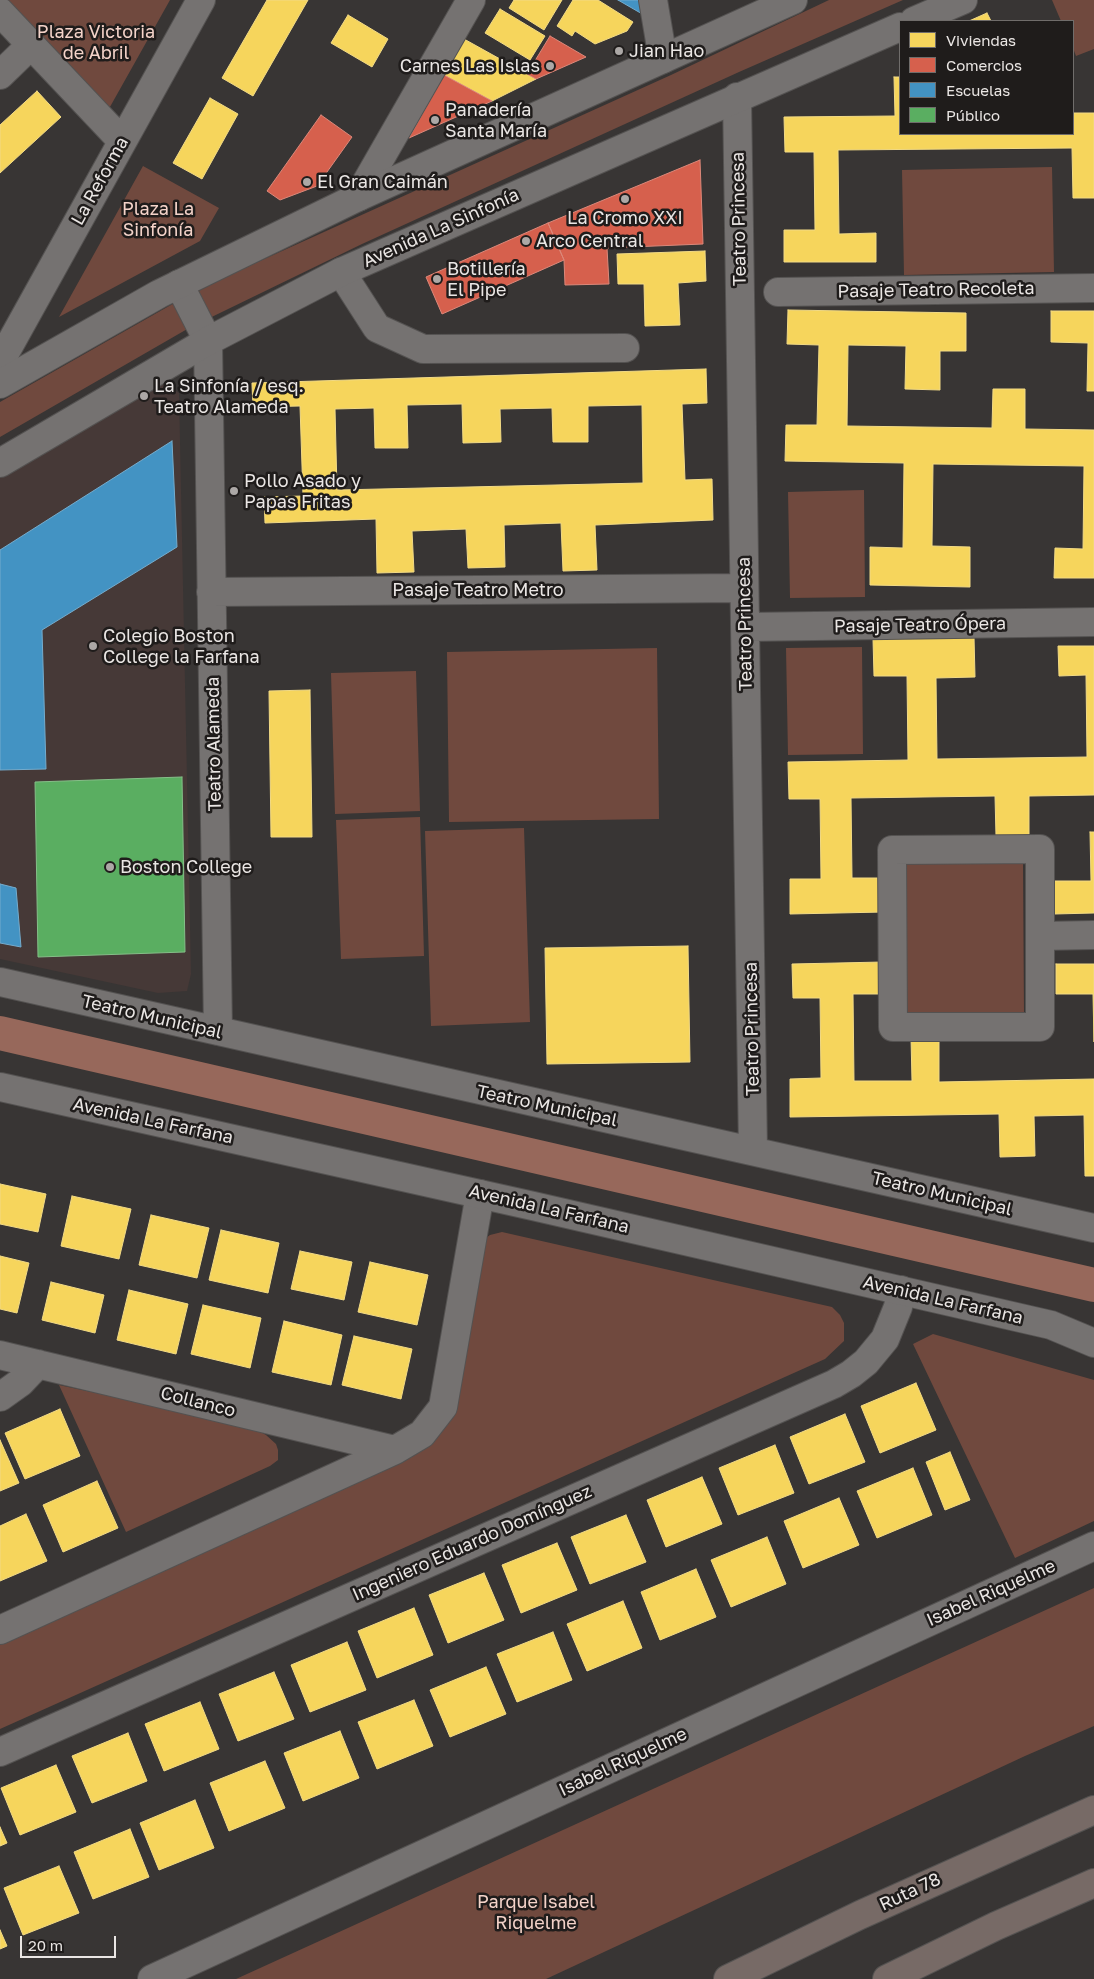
<!DOCTYPE html>
<html>
<head>
<meta charset="utf-8">
<style>
  body { margin:0 }
  #map { position:relative; width:1094px; height:1979px; overflow:hidden; background:#383534; font-family:"Golos Text",sans-serif }
  canvas { display:block }
  .legend { position:absolute; left:899px; top:20px; width:175px; height:115px; box-sizing:border-box; background:#1f1c1b; border:1px solid #706d6b; margin:0; padding:6px 9px; list-style:none; font-size:15px; color:#eae6e4 }
  .legend li { display:flex; align-items:center; gap:10px; height:25px }
  .legend b { width:25px; border:1px solid #706d6b }
  .scale { position:absolute; left:20px; top:1936px; width:96px; height:22px; box-sizing:border-box; border:2px solid #eae6e4; border-top:0; padding-left:6px; font-size:15px; line-height:18px; white-space:nowrap; color:#eae6e4; -webkit-text-stroke:4px #1f1c1b; paint-order:stroke }
</style>
</head>
<body>
<div id="map">
<canvas width="1094" height="1979"></canvas>
<ul class="legend">
<li><b style="height:14px;background:#f6d55c"></b>Viviendas</li>
<li><b style="height:14px;background:#d6604d"></b>Comercios</li>
<li><b style="height:14px;background:#4393c3"></b>Escuelas</li>
<li><b style="height:14px;background:#5aae61"></b>Público</li>
</ul>
<div class="scale">20 m</div>
</div>
<script>
const c = document.querySelector('canvas').getContext('2d');
c.lineJoin = 'round';
function fill(path, color) {
  c.fillStyle = color;
  c.fill(path, 'evenodd');
}
function shape(rows) {
  const path = new Path2D();
  for (const r of rows) {
    path.moveTo(r[0], r[1]);
    for (let i = 2; i < r.length; i += 2) path.lineTo(r[i], r[i + 1]);
  }
  return path;
}
function strokePath(path, color, width, dash) {
  c.strokeStyle = color;
  c.lineWidth = width;
  c.lineCap = dash ? 'butt' : 'round';
  c.setLineDash(dash || []);
  c.stroke(path);
}
function drawText(font, color, halo, rows, align = 'center') {
  c.font = font + ' "Golos Text",sans-serif';
  c.lineWidth = 5;
  c.setLineDash([]);
  c.textBaseline = 'middle';
  c.strokeStyle = halo;
  c.fillStyle = color;
  for (const [text, x, y, turn = 0] of rows) {
    c.save();
    c.translate(x, y);
    c.rotate((+turn || 0) * Math.PI / 180);
    c.textAlign = isNaN(turn) ? turn : align;
    if (halo) c.strokeText(text, 0, 0);
    c.fillText(text, 0, 0);
    c.restore();
  }
}
const built = shape([
  [161,381,179,393,191,974,187,991,158,993,0,959,0,478,117,405]
]);
const green = shape([
  [0,0,170,0,106,114],
  [829,0,903,0,739,72,362,244,189,328,0,437,0,402,169,306,240,270,671,75],
  [1052,0,1094,0,1094,49,1076,56,1073,48,1073,21,1061,21],
  [143,166,219,208,200,241,59,317],
  [1052,167,1054,272,904,275,902,170],
  [864,490,865,597,790,598,788,492],
  [862,647,863,754,788,755,786,648],
  [657,648,659,819,449,822,447,652],
  [416,671,420,811,335,814,331,673],
  [420,817,424,956,341,959,336,820],
  [524,828,530,1022,431,1026,425,831],
  [901,863,1023,863,1024,1014,901,1014],
  [502,1232,832,1307,840,1315,844,1323,844,1341,825,1359,0,1729,0,1640,415,1454,482,1241,490,1235],
  [933,1334,1094,1380,1094,1521,1015,1558,913,1344],
  [59,1385,250,1426,266,1435,276,1444,278,1450,278,1460,270,1466,126,1532],
  [1094,1588,1094,1726,1025,1756,546,1979,236,1979]
]);
const homes = shape([
  [267,0,308,0,253,96,222,78,267,0],
  [514,0,562,0,544,30,509,8,514,0],
  [573,0,598,0,633,22,627,31,595,44,575,31,572,36,557,26,573,0],
  [500,9,545,36,530,60,485,33,500,9],
  [987,13,991,21,969,21,987,13],
  [348,15,388,39,372,67,331,43,348,15],
  [464,39,536,79,492,101,444,75,464,39],
  [894,77,900,77,900,134,1073,134,1073,113,1094,113,1094,198,1073,198,1072,148,838,150,839,234,876,233,876,262,784,262,784,230,815,230,814,152,785,152,784,117,895,116,894,77],
  [37,91,61,117,0,173,0,125,37,91],
  [210,98,238,114,202,179,173,163,210,98],
  [705,251,706,281,678,283,680,325,645,326,644,284,618,284,617,254,705,251],
  [788,310,966,313,966,351,940,351,940,390,905,389,906,346,848,345,847,426,992,428,993,389,1025,389,1025,429,1094,430,1094,578,1054,578,1055,548,1083,549,1084,466,933,464,932,546,970,547,970,587,870,585,870,547,903,548,904,463,785,461,786,425,817,425,819,345,787,344,788,310],
  [1051,311,1094,311,1094,391,1087,391,1088,343,1051,342,1051,311],
  [706,369,707,403,682,404,685,480,712,479,713,520,595,525,597,570,563,571,561,523,504,525,505,567,468,568,466,529,412,531,414,572,377,573,376,519,265,523,264,497,303,496,300,406,253,407,252,383,706,369],
  [462,404,463,443,501,442,500,409,552,408,553,442,588,442,588,406,642,405,643,483,337,490,335,409,374,408,375,448,408,448,407,405,462,404],
  [974,637,975,677,936,678,937,759,1087,757,1086,675,1059,676,1058,646,1094,646,1094,795,1029,796,1029,835,996,836,995,796,851,798,852,878,883,878,884,912,790,914,790,879,821,879,820,799,789,799,788,762,908,760,907,676,874,676,873,639,974,637],
  [310,690,312,837,271,837,269,691,310,690],
  [1090,832,1094,832,1094,913,1054,914,1053,881,1091,881,1090,832],
  [688,946,690,1062,547,1064,545,948,688,946],
  [883,962,884,994,853,994,854,1081,912,1081,911,1037,939,1037,939,1082,1094,1079,1094,1176,1085,1176,1084,1115,1034,1116,1035,1156,1000,1157,999,1114,790,1117,790,1079,821,1078,820,998,793,998,792,964,883,962],
  [1056,964,1094,964,1094,1042,1093,994,1056,994,1056,964],
  [0,1184,46,1194,38,1232,0,1224,0,1184],
  [72,1196,131,1209,119,1259,61,1246,72,1196],
  [151,1215,209,1228,197,1278,139,1265,151,1215],
  [221,1230,279,1243,268,1293,209,1280,221,1230],
  [300,1251,352,1262,344,1300,291,1289,300,1251],
  [0,1256,29,1263,17,1313,0,1309,0,1256],
  [370,1262,428,1275,417,1325,358,1312,370,1262],
  [51,1282,104,1295,95,1333,42,1320,51,1282],
  [129,1290,188,1304,176,1354,117,1340,129,1290],
  [203,1305,261,1318,250,1368,191,1354,203,1305],
  [284,1321,342,1335,331,1385,272,1372,284,1321],
  [354,1336,412,1349,401,1399,342,1385,354,1336],
  [916,1383,936,1430,880,1453,861,1406,916,1383],
  [60,1409,80,1456,25,1479,5,1433,60,1409],
  [845,1414,865,1462,809,1484,790,1437,845,1414],
  [0,1440,19,1483,0,1491,0,1440],
  [775,1445,794,1493,738,1515,719,1468,775,1445],
  [950,1452,970,1500,945,1510,926,1462,950,1452],
  [913,1468,932,1515,877,1538,857,1491,913,1468],
  [702,1477,722,1524,666,1547,647,1500,702,1477],
  [97,1481,118,1528,63,1552,43,1505,97,1481],
  [839,1498,859,1545,803,1568,784,1521,839,1498],
  [26,1514,47,1561,0,1581,0,1526,26,1514],
  [626,1515,646,1562,590,1584,571,1537,626,1515],
  [767,1537,786,1584,731,1607,711,1560,767,1537],
  [557,1543,577,1590,521,1613,502,1565,557,1543],
  [696,1569,716,1617,660,1640,641,1592,696,1569],
  [484,1573,504,1620,448,1643,429,1595,484,1573],
  [623,1601,642,1648,587,1671,567,1624,623,1601],
  [414,1608,433,1655,377,1678,358,1631,414,1608],
  [553,1632,572,1680,517,1702,497,1654,553,1632],
  [347,1642,366,1690,310,1712,291,1665,347,1642],
  [486,1667,506,1714,450,1737,430,1690,486,1667],
  [274,1672,294,1719,238,1741,219,1694,274,1672],
  [414,1700,433,1746,377,1769,358,1722,414,1700],
  [200,1702,219,1749,164,1771,145,1724,200,1702],
  [340,1731,359,1778,303,1801,284,1753,340,1731],
  [128,1733,147,1781,92,1803,72,1756,128,1733],
  [265,1761,285,1808,229,1831,210,1783,265,1761],
  [56,1765,76,1812,20,1835,1,1788,56,1765],
  [195,1800,214,1848,159,1870,140,1823,195,1800],
  [0,1827,7,1843,0,1846,0,1827],
  [130,1829,149,1877,93,1899,74,1852,130,1829],
  [59,1866,79,1913,23,1935,4,1888,59,1866],
  [0,1930,7,1946,0,1949,0,1930]
]);
const shops = shape([
  [550,36,586,57,536,79,527,74,550,36],
  [444,75,492,101,409,138,444,75],
  [321,115,352,137,317,186,280,200,267,191,321,115],
  [700,160,703,244,607,248,609,284,565,285,564,260,548,223,700,160],
  [548,223,564,260,442,314,426,277,548,223]
]);
const schools = shape([
  [618,0,640,0,644,15,618,0],
  [172,441,177,547,42,630,46,769,0,770,0,550,172,441],
  [0,884,16,888,21,947,0,943,0,884]
]);
const public = shape([
  [182,777,185,952,38,957,35,782,182,777]
]);
const canal = shape([
  [0,1033,1094,1285]
]);
const minor = shape([
  [653,0,663,59],
  [0,12,122,141],
  [0,75,31,45],
  [737,97,753,1150],
  [358,197,471,0],
  [341,272,377,328,423,349,625,348],
  [179,284,208,341,218,1031],
  [778,292,1094,288],
  [0,362,201,0],
  [211,592,744,588],
  [746,627,1094,622],
  [1040,849,1040,1027,893,1027,892,850,1040,849],
  [1040,936,1094,935],
  [0,982,1094,1228],
  [0,1355,395,1450],
  [0,1397,21,1382,38,1364],
  [0,1630,395,1450,422,1434,443,1407,480,1194],
  [0,1752,834,1384,851,1374,866,1362,885,1339,898,1307,901,1290],
  [152,1979,1094,1546]
]);
const tertiary = shape([
  [914,21,963,0],
  [0,384,159,294,358,197,793,0],
  [0,463,208,341,341,272,900,27],
  [0,1087,533,1206,1051,1325,1094,1343]
]);
const motorway = shape([
  [728,1979,860,1915,1094,1810],
  [887,1979,996,1926,1094,1883]
]);
const markers = [
  [619,51,5,"#aca8a6"],
  [550,66,5,"#aca8a6"],
  [435,120,5,"#aca8a6"],
  [307,182,5,"#aca8a6"],
  [625,199,5,"#aca8a6"],
  [526,241,5,"#aca8a6"],
  [437,279,5,"#aca8a6"],
  [144,396,5,"#aca8a6"],
  [234,491,5,"#aca8a6"],
  [93,646,5,"#aca8a6"],
  [110,867,5,"#aca8a6"]
];
const parkNames = [
  ["Plaza Victoria",96,32],
  ["de Abril",96,53],
  ["Plaza La",158,209],
  ["Sinfonía",158,230],
  ["Parque Isabel",536,1902],
  ["Riquelme",536,1923]
];
const poiNames = [
  ["Jian Hao",629,51],
  ["Carnes Las Islas",540,66,"right"],
  ["Panadería",445,110],
  ["Santa María",445,131],
  ["El Gran Caimán",317,182],
  ["La Cromo XXI",625,218,"center"],
  ["Arco Central",536,241],
  ["Botillería",447,269],
  ["El Pipe",447,290],
  ["La Sinfonía / esq.",154,386],
  ["Teatro Alameda",154,407],
  ["Pollo Asado y",244,481],
  ["Papas Fritas",244,502],
  ["Colegio Boston",103,636],
  ["College la Farfana",103,657],
  ["Boston College",120,867]
];
const streetNames = [
  ["La Reforma",100,181,-61],
  ["Teatro Princesa",739,219,-91],
  ["Avenida La Sinfonía",441,228,-24],
  ["Pasaje Teatro Recoleta",936,290,-1],
  ["Pasaje Teatro Metro",478,590],
  ["Teatro Princesa",745,624,-91],
  ["Pasaje Teatro Ópera",920,625,-1],
  ["Teatro Alameda",214,744,-91],
  ["Teatro Municipal",152,1017,13],
  ["Teatro Princesa",752,1029,-91],
  ["Teatro Municipal",547,1106,12],
  ["Avenida La Farfana",153,1121,12],
  ["Teatro Municipal",942,1194,13],
  ["Avenida La Farfana",549,1209,13],
  ["Avenida La Farfana",943,1300,13],
  ["Collanco",198,1402,14],
  ["Ingeniero Eduardo Domínguez",472,1543,-24],
  ["Isabel Riquelme",991,1593,-24],
  ["Isabel Riquelme",623,1762,-25],
  ["Ruta 78",910,1892,-25]
];
fill(built, '#463937');
fill(green, '#70493e');
fill(homes, '#f6d55c');
strokePath(homes, '#f2da85', 1);
fill(shops, '#d6604d');
strokePath(shops, '#dc887a', 1);
fill(schools, '#4393c3');
strokePath(schools, '#75accd', 1);
fill(public, '#5aae61');
strokePath(public, '#85bf88', 1);
strokePath(canal, '#97685b', 34);
strokePath(minor, '#545251', 30);
strokePath(tertiary, '#545251', 30);
strokePath(motorway, '#545251', 30);
strokePath(minor, '#757271', 28);
strokePath(tertiary, '#757271', 28);
strokePath(motorway, '#776a66', 28);
for (const [x, y, r, color] of markers) {
  const dot = new Path2D();
  dot.arc(x, y, r, 0, 2 * Math.PI);
  c.fillStyle = color;
  c.fill(dot);
  strokePath(dot, '#1f1c1b', 2);
}
drawText('18px', '#f4d3c9', '#1f1c1b', parkNames);
drawText('18px', '#eae6e4', '#1f1c1b', poiNames, 'left');
drawText('18px', '#eae6e4', '#1f1c1b', streetNames);
</script>
</body>
</html>
